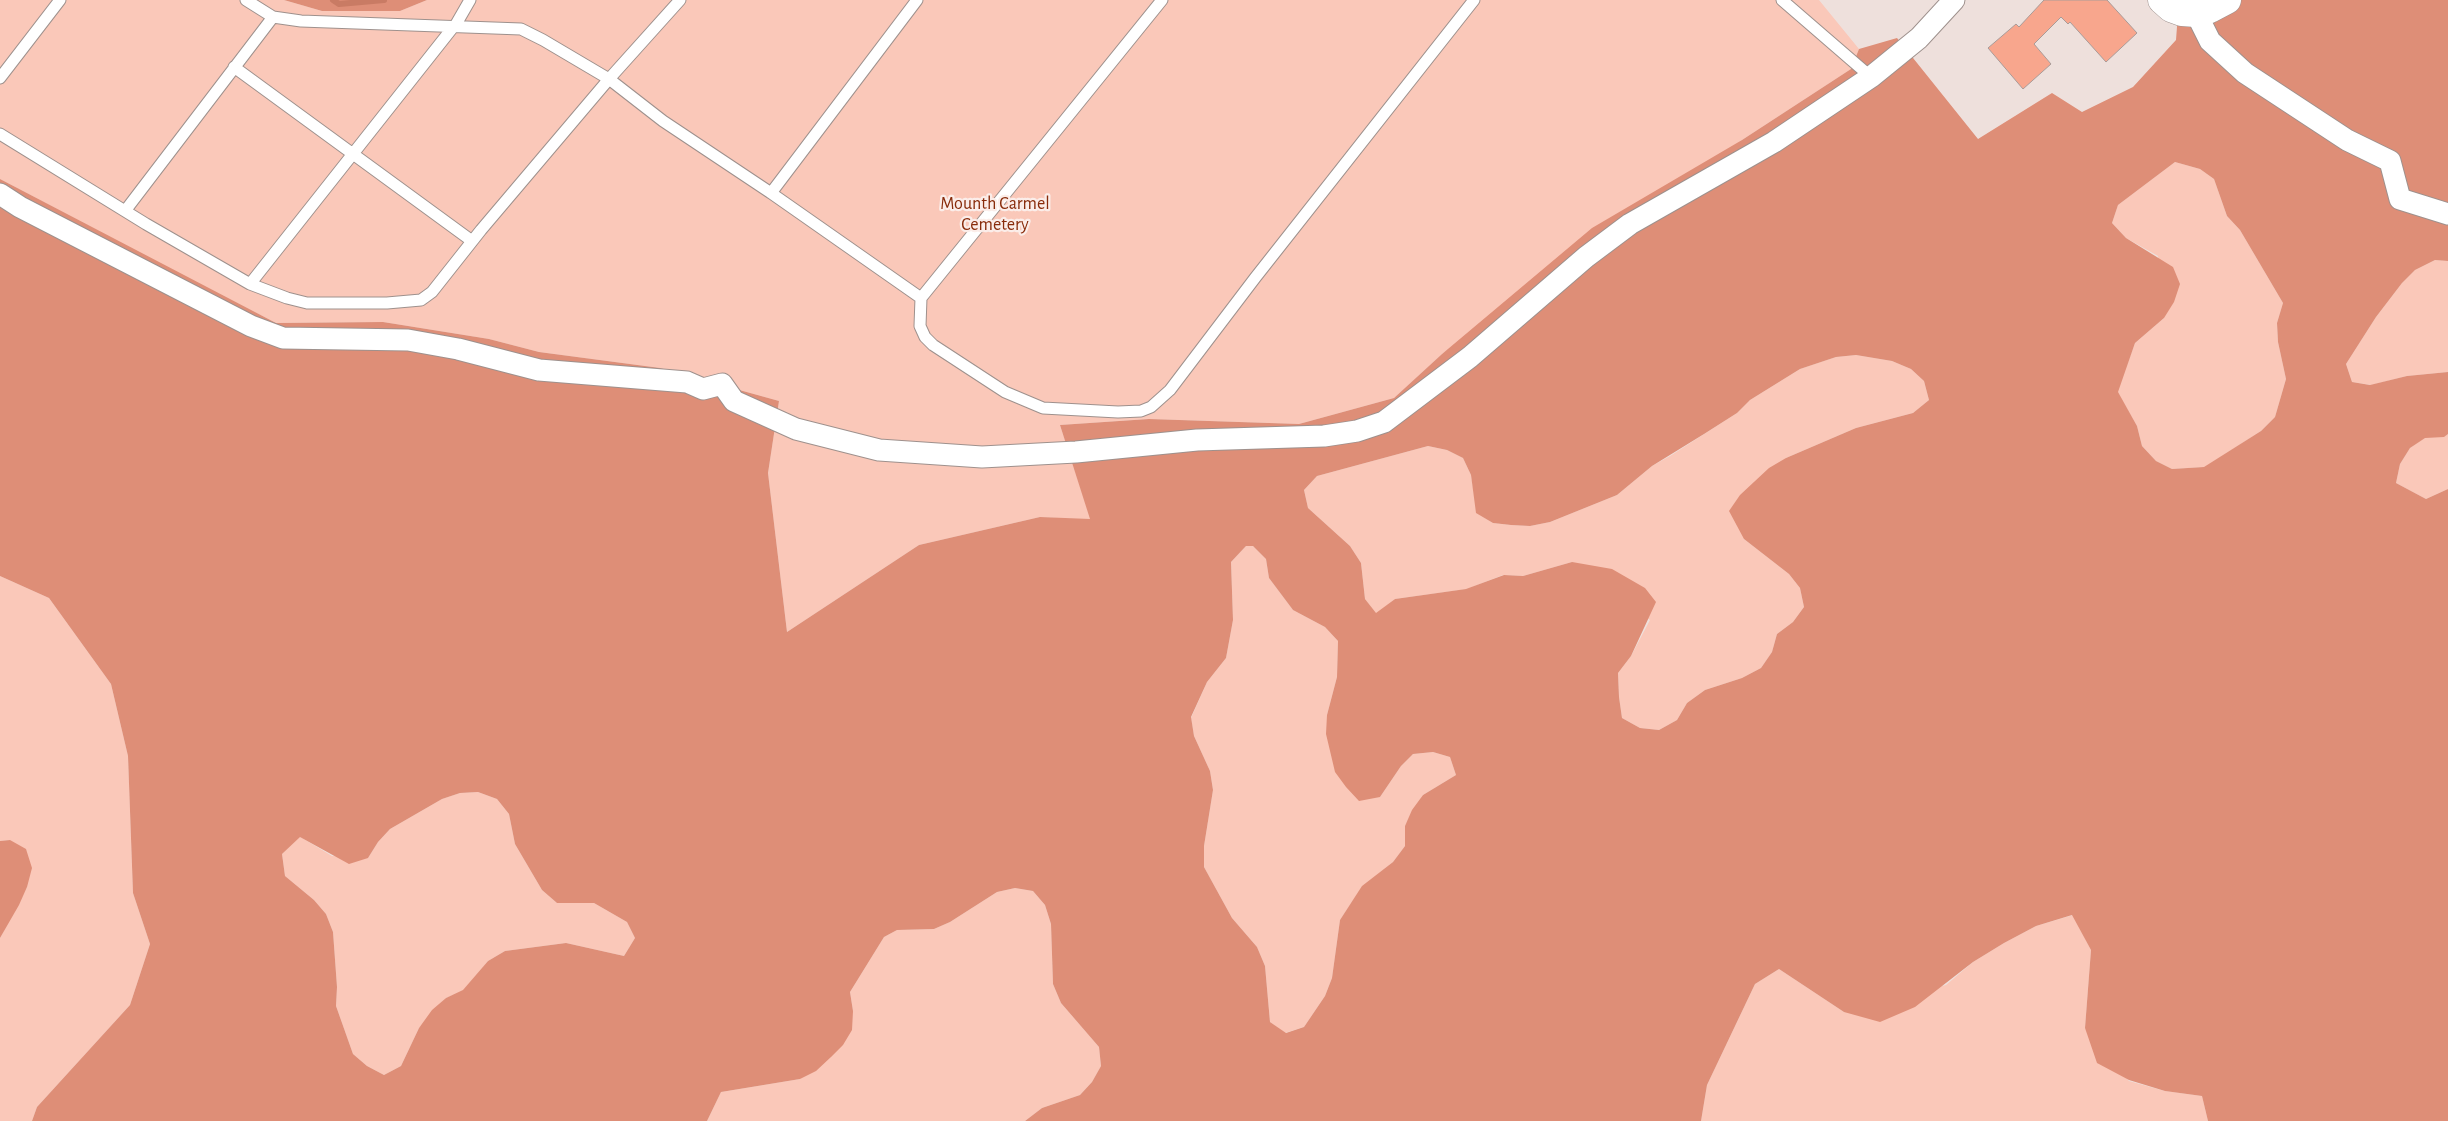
<!DOCTYPE html>
<html>
<head>
<meta charset="utf-8">
<style>
  body { margin:0 }
  canvas { display:block; background:#eee0dc }
</style>
</head>
<body>
<canvas width="2448" height="1121"></canvas>
<script>
const c = document.querySelector('canvas').getContext('2d');
c.lineJoin = 'round';
function fill(path, color) {
  c.fillStyle = color;
  c.fill(path, 'evenodd');
}
function shape(rows) {
  const path = new Path2D();
  for (const r of rows) {
    path.moveTo(r[0], r[1]);
    for (let i = 2; i < r.length; i += 2) path.lineTo(r[i], r[i + 1]);
  }
  return path;
}
function strokePath(path, color, width, dash) {
  c.strokeStyle = color;
  c.lineWidth = width;
  c.lineCap = dash ? 'butt' : 'round';
  c.setLineDash(dash || []);
  c.stroke(path);
}
function drawText(font, color, halo, rows, align = 'center') {
  c.font = font + ' "Alegreya Sans",sans-serif';
  c.lineWidth = 4.5;
  c.setLineDash([]);
  c.textBaseline = 'middle';
  c.strokeStyle = halo;
  c.fillStyle = color;
  for (const [text, x, y, turn = 0] of rows) {
    c.save();
    c.translate(x, y);
    c.rotate((+turn || 0) * Math.PI / 180);
    c.textAlign = isNaN(turn) ? turn : align;
    if (halo) c.strokeText(text, 0, 0);
    c.fillText(text, 0, 0);
    c.restore();
  }
}
const green = shape([
  [0,0,284,0,322,11,400,11,427,0,1819,0,1859,49,1851,69,1742,140,1442,354,1394,398,1299,424,1149,419,1060,425,1091,520,1040,517,919,545,787,632,768,473,779,401,660,368,539,352,489,339,383,322,276,323,169,268,0,179],
  [2175,162,2200,169,2214,179,2227,216,2240,230,2283,303,2277,323,2278,342,2286,379,2275,417,2261,431,2205,467,2172,469,2156,461,2142,446,2137,426,2117,392,2135,343,2164,318,2158,256,2126,238,2112,223,2118,205],
  [2435,260,2448,261,2448,372,2407,376,2371,385,2352,382,2346,364,2376,317,2402,283,2415,270],
  [1856,355,1892,361,1911,369,1924,381,1929,400,1913,413,1856,428,1786,458,1744,539,1789,574,1800,588,1804,607,1793,622,1777,634,1772,652,1761,668,1742,678,1705,690,1687,703,1677,720,1659,730,1640,728,1622,718,1619,697,1618,673,1631,656,1650,620,1572,562,1523,576,1503,575,1467,589,1395,599,1376,614,1365,599,1361,563,1350,546,1308,508,1304,490,1317,476,1428,446,1447,450,1463,458,1471,475,1477,513,1493,523,1511,525,1530,526,1550,522,1617,495,1652,466,1670,456,1737,413,1750,400,1800,369,1836,357],
  [2448,434,2448,489,2426,499,2396,483,2400,464,2410,448,2425,437,2443,437],
  [1246,546,1253,546,1266,559,1269,578,1293,610,1325,627,1338,641,1337,677,1327,715,1380,797,1401,766,1413,754,1433,752,1450,757,1456,775,1423,795,1405,826,1405,846,1393,862,1362,887,1340,920,1332,978,1325,996,1304,1027,1285,1033,1270,1022,1265,966,1257,947,1232,918,1204,867,1204,846,1213,790,1210,771,1194,736,1191,718,1207,682,1226,658,1233,620,1231,562],
  [0,576,49,598,111,684,128,756,133,893,150,944,130,1005,37,1107,32,1121,0,1121,0,938,27,887,10,840,0,841],
  [478,792,497,799,509,814,515,844,542,890,557,903,594,903,627,922,635,938,624,956,566,943,505,951,488,961,463,991,446,998,419,1028,401,1066,384,1075,367,1066,353,1054,336,1006,337,987,333,932,326,914,314,900,285,876,282,854,299,836,332,856,368,858,378,842,390,829,442,799,460,793],
  [1015,888,1033,891,1045,905,1051,924,1053,984,1061,1003,1099,1047,1101,1066,1092,1082,1080,1095,1042,1108,1025,1121,707,1121,721,1092,800,1079,853,1011,850,992,884,937,897,930,934,929,950,922,997,892],
  [2073,915,2091,950,2085,1028,2129,1081,2165,1091,2202,1096,2208,1121,1701,1121,1707,1085,1755,984,1779,969,1844,1012,1946,985,1973,962,2004,943,2036,926]
]);
const forest = shape([
  [284,0,427,0,400,11,322,11],
  [2179,0,2448,0,2448,261,2435,260,2415,270,2402,283,2376,317,2346,364,2352,382,2370,385,2407,376,2448,372,2448,434,2444,437,2425,438,2410,448,2400,464,2396,483,2426,499,2448,489,2448,1121,2208,1121,2202,1096,2165,1091,2129,1080,2097,1063,2085,1028,2091,950,2072,915,2036,926,2004,943,1973,962,1915,1007,1880,1022,1844,1012,1779,969,1755,984,1707,1085,1701,1121,1025,1121,1042,1108,1080,1095,1092,1082,1101,1066,1099,1047,1061,1003,1053,984,1051,924,1045,905,1033,891,1015,888,997,892,950,922,934,929,897,930,884,937,850,992,853,1011,852,1030,843,1045,831,1057,816,1071,800,1079,721,1092,707,1121,32,1121,37,1107,130,1005,150,944,133,893,128,756,111,684,49,598,0,576,0,179,276,323,383,322,489,339,539,352,660,368,779,401,768,473,787,632,919,545,1040,517,1090,519,1060,425,1149,419,1299,424,1394,398,1442,354,1592,228,1742,140,1851,69,1859,49,1897,38,1978,139,2052,93,2082,112,2133,87,2176,40],
  [2175,162,2200,169,2214,179,2227,216,2240,230,2283,303,2277,323,2278,342,2286,379,2275,417,2261,431,2204,467,2172,469,2156,461,2142,446,2137,426,2118,392,2135,343,2164,318,2174,302,2180,284,2173,267,2126,238,2112,223,2118,205],
  [1856,355,1892,361,1911,369,1924,381,1929,400,1913,413,1856,428,1786,458,1769,468,1740,495,1729,511,1744,539,1789,574,1800,588,1804,607,1793,622,1777,634,1772,652,1761,668,1742,678,1705,690,1687,703,1677,720,1659,730,1640,728,1622,718,1619,697,1618,673,1631,656,1656,602,1645,588,1612,569,1572,562,1523,576,1504,575,1466,589,1395,599,1376,613,1365,599,1361,563,1350,546,1308,508,1304,490,1317,476,1428,446,1447,450,1463,458,1471,475,1476,513,1493,523,1511,525,1530,526,1550,522,1617,495,1652,466,1704,434,1737,413,1750,400,1800,369,1836,357],
  [1246,546,1253,546,1266,559,1269,578,1293,610,1325,627,1338,641,1337,677,1327,715,1326,734,1335,772,1346,787,1359,801,1380,797,1401,766,1413,754,1433,752,1450,757,1456,775,1423,795,1412,810,1405,826,1405,846,1393,862,1362,886,1340,920,1332,978,1325,996,1304,1027,1286,1033,1270,1022,1265,966,1257,947,1232,918,1204,867,1204,846,1213,790,1210,771,1194,736,1191,717,1207,682,1226,658,1233,620,1231,562],
  [478,792,497,799,509,814,515,844,542,890,557,903,594,903,627,922,635,938,624,956,566,943,505,951,488,961,463,990,446,998,432,1010,419,1028,401,1066,384,1075,367,1066,353,1054,336,1006,337,987,333,932,326,914,314,900,285,876,282,854,300,837,349,864,368,858,378,842,390,829,442,799,460,793],
  [10,840,26,849,32,868,27,887,19,905,0,938,0,841]
]);
const stream = shape([
  [333,0,339,4,384,0]
]);
const building = shape([
  [2044,0,2107,0,2137,33,2106,62,2070,22,2068,24,2061,17,2034,44,2051,64,2023,89,1988,48,2016,24,2019,27,2044,0]
]);
const lane = shape([
  [680,0,609,79,663,121,771,193,921,298,920,326,925,337,933,345,1005,392,1043,408,1118,412,1141,411,1151,407,1170,390,1255,278,1474,0],
  [1782,0,1871,77],
  [455,26,470,0],
  [234,67,472,241],
  [0,78,60,0],
  [0,134,146,224,250,284,287,298,307,303,387,303,421,300,432,292,481,230,609,79,543,40,521,29,301,21,273,17,246,0],
  [771,193,917,0],
  [125,211,273,17],
  [250,284,454,26],
  [921,298,1162,0]
]);
const street = shape([
  [2196,13,2210,41,2245,73,2347,140,2390,161,2400,199,2448,214],
  [0,194,20,207,251,326,283,338,408,340,458,349,539,370,687,382,703,389,722,384,734,401,796,429,879,450,982,457,1076,452,1197,440,1324,436,1357,431,1384,422,1470,357,1586,257,1630,224,1774,142,1871,77,1919,38,1954,0]
]);
const secondary = shape([
  [2162,0,2171,8,2182,12,2196,13,2210,9,2227,0]
]);
const parkNames = [
  ["Mounth Carmel",995,204],
  ["Cemetery",995,225]
];
fill(green, '#fac8b9');
fill(forest, '#de8e77');
strokePath(stream, '#c97b64', 6);
fill(building, '#f8a68d');
strokePath(building, '#a99b98', 1);
strokePath(lane, '#9e918d', 13);
strokePath(street, '#9e918d', 23);
strokePath(secondary, '#9e918d', 29);
strokePath(lane, '#fff', 11);
strokePath(street, '#fff', 21);
strokePath(secondary, '#fff', 28);
drawText('18px', '#882b0a', '#fbede9', parkNames);
</script>
</body>
</html>
